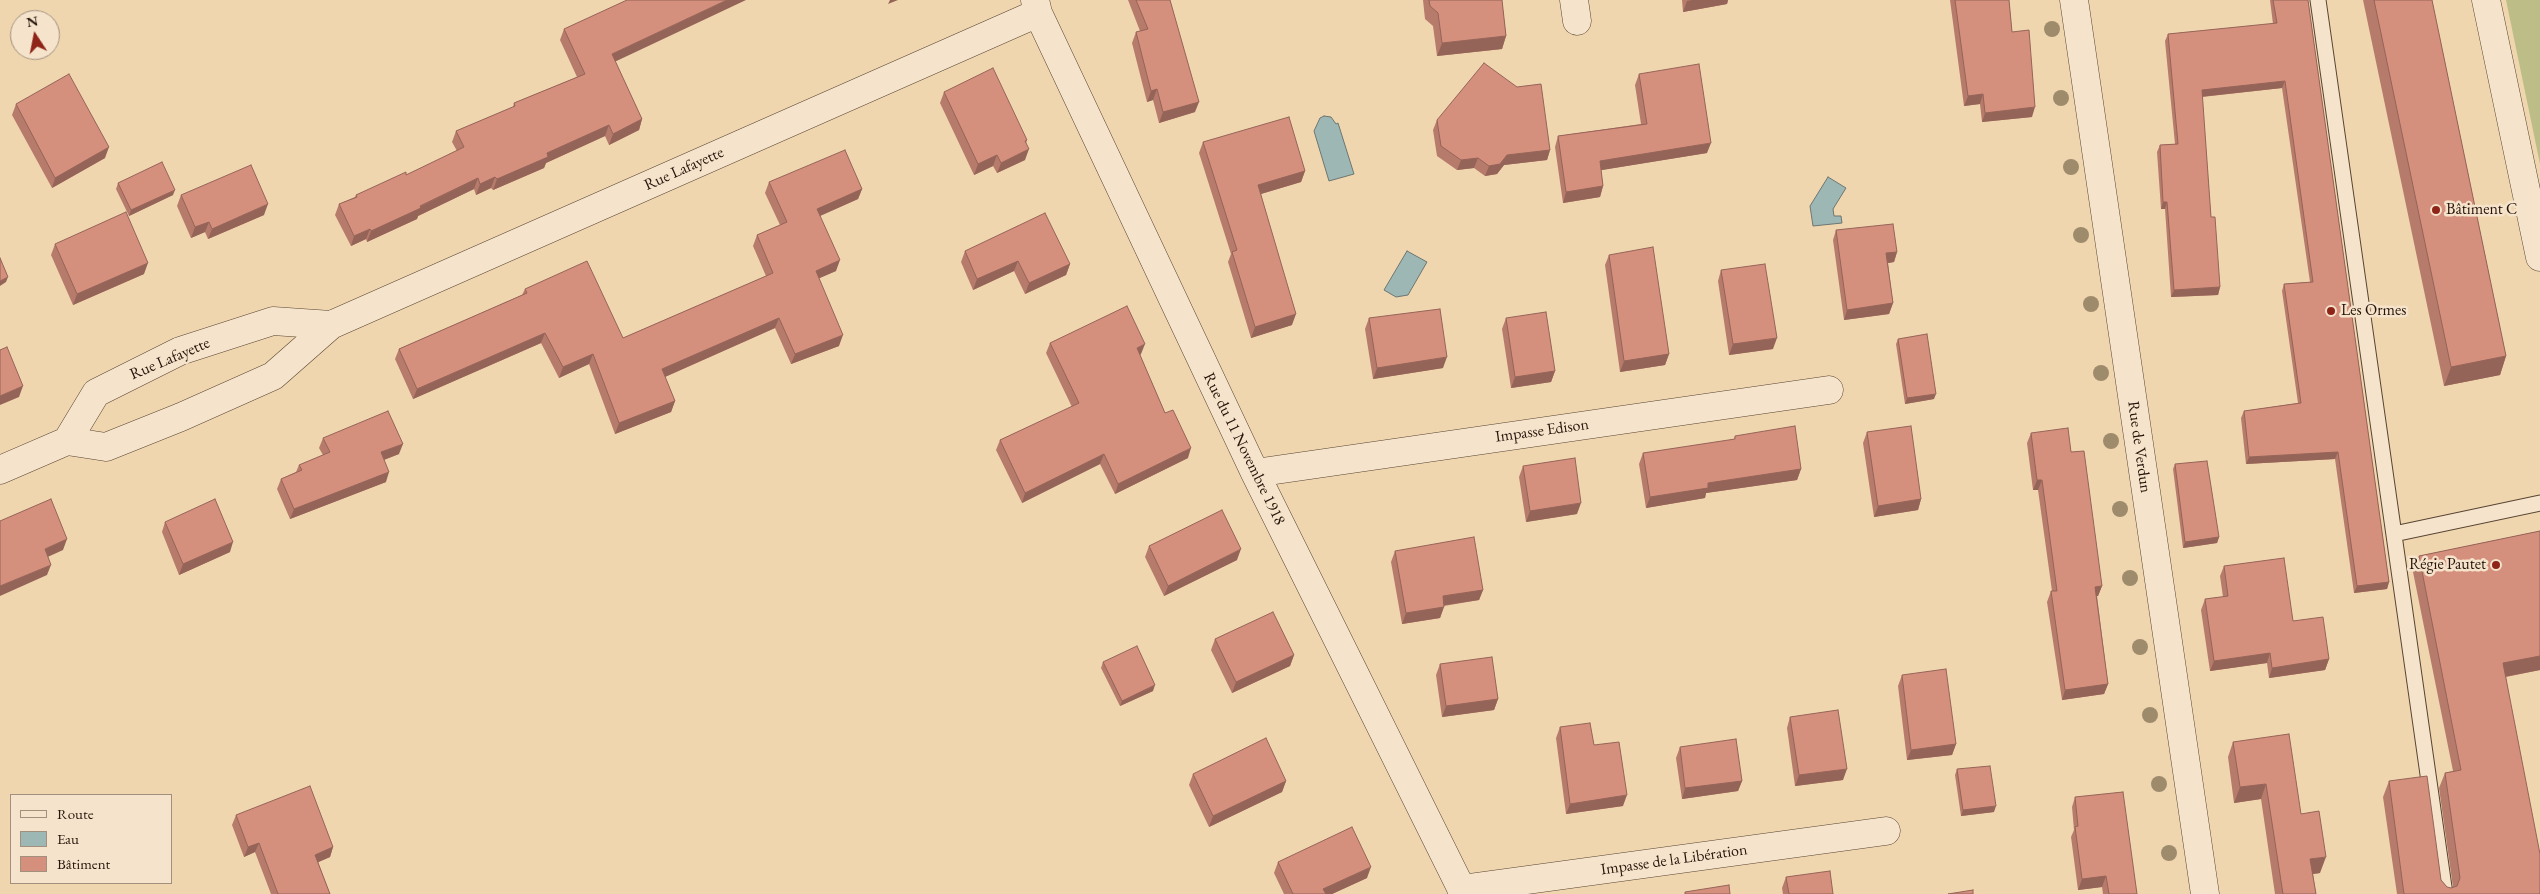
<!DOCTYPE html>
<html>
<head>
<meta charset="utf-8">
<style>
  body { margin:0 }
  #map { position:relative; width:2540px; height:894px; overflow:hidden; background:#f0d6af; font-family:"EB Garamond",serif }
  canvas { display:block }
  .legend { position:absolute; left:10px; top:794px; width:162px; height:90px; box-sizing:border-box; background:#f5e4cb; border:1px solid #a2907e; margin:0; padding:6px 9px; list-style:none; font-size:15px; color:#26130a }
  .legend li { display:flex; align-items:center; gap:10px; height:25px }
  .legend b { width:25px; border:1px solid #a2907e }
  .north { position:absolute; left:10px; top:10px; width:50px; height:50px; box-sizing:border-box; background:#f5e4cb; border:1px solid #a2907e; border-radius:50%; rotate:349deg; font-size:14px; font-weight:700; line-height:20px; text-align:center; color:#26130a }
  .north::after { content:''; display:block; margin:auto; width:18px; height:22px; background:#8f2418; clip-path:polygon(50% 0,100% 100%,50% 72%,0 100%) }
</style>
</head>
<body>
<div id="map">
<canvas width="2540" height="894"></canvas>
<ul class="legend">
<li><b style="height:6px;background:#f5e4cb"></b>Route</li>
<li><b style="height:14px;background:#9db7b4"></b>Eau</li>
<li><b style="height:14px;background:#d58f7d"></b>Bâtiment</li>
</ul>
<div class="north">N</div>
</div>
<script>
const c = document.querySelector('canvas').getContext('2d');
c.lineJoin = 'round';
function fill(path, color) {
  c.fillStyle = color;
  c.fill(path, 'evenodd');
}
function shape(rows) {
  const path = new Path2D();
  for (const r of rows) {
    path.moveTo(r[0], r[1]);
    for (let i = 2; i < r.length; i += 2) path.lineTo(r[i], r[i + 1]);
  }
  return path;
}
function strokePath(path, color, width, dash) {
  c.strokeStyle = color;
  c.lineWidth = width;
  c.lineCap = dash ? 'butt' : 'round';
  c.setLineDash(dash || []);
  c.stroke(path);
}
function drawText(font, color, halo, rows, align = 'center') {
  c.font = font + ' "EB Garamond",serif';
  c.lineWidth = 5;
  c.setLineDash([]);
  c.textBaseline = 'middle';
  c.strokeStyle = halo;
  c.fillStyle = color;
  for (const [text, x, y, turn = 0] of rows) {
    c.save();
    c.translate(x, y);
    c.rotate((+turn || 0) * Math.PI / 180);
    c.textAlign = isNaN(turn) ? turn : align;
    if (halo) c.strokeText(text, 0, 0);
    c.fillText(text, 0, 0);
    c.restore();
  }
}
const green = shape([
  [2506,0,2540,0,2540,164]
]);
const water = shape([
  [1324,116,1331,117,1336,124,1338,123,1354,174,1329,181,1314,131,1320,118,1324,116],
  [1828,177,1846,188,1833,209,1834,216,1841,216,1842,223,1813,226,1810,206,1828,177],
  [1407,251,1427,262,1408,295,1396,297,1384,290,1407,251]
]);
const lane = shape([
  [2318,0,2445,894],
  [2394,534,2540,503]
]);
const street = shape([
  [1035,0,1038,13,1255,473,1464,894],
  [1574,0,1577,21],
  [2074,0,2205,894],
  [2486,0,2540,257],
  [331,325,273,321,180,351,96,393,67,441,106,447,181,417,273,376,331,325,1038,13],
  [0,470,67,441],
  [1255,473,1829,390],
  [1461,889,1886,831]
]);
const trees = [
  [2052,29],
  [2061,98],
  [2071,167],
  [2081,235],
  [2091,304],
  [2101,373],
  [2111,441],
  [2120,509],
  [2130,578],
  [2140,647],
  [2150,715],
  [2159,784],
  [2169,853]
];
const wall = shape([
  [1128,0,1170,0,1195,112,1159,123,1153,100,1147,102,1132,43,1136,32,1140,31],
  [1423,0,1502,0,1506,36,1502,49,1437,56,1433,26,1425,19],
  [1682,0,1728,0,1727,4,1683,12],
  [1950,0,2009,0,2012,32,2032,117,1982,122,1980,104,1964,106],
  [2270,0,2308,0,2389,582,2387,589,2354,593,2335,459,2246,464,2241,418,2244,411,2298,403,2282,291,2284,284,2310,282,2282,88,2202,97,2211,217,2220,287,2218,295,2171,297,2165,209,2161,209,2157,152,2160,145,2175,144,2165,41,2168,34,2273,24],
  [2363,0,2432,0,2506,356,2500,375,2444,386],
  [564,29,615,61,642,119,639,130,609,145,605,136,546,163,544,168,493,190,491,188,476,195,474,189,418,216,417,219,367,242,366,239,351,246,335,215,339,204,355,197,356,195,406,175,457,151,452,142,456,131,513,107,514,103,577,77,560,40],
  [1639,74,1707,153,1601,170,1603,186,1600,197,1563,203,1555,147,1558,136,1641,124,1635,85],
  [944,92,1027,140,1026,144,1025,160,997,173,993,166,974,175,940,103],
  [16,104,105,158,52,188,12,115],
  [1437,120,1550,150,1547,160,1504,165,1497,174,1485,176,1474,168,1457,170,1437,156,1433,130],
  [1203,142,1305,171,1301,182,1261,194,1292,325,1251,338,1228,262,1231,254,1199,153],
  [769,182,862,189,858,199,820,216,836,271,819,278,839,346,791,364,775,328,665,377,675,401,671,412,615,434,589,364,559,378,541,343,413,399,395,359,399,349,522,295,525,289,623,338,766,276,753,246,757,235,780,225,765,193],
  [118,183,173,195,129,216,116,189],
  [181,195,264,215,208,239,205,232,191,238,177,206],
  [1836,230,1897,252,1894,262,1888,263,1893,303,1889,314,1844,320,1833,240],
  [55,244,144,274,73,305,51,255],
  [965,251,1070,264,1066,275,1025,294,1014,271,973,290,961,262],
  [1609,255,1669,354,1665,365,1620,372,1605,265],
  [1721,270,1773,349,1729,355,1718,281],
  [1369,318,1443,368,1373,379,1365,329],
  [1506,318,1555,371,1551,382,1511,388,1502,329],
  [1898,339,1934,399,1905,404,1896,344],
  [1050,343,1141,354,1140,355,1165,413,1188,458,1115,494,1100,464,1022,503,996,450,1000,440,1072,407,1046,353],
  [1867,432,1921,499,1918,510,1874,517,1863,443],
  [2031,433,2071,452,2102,586,2098,596,2097,596,2108,684,2104,694,2062,700,2047,602,2051,591,2052,591,2038,490,2033,490,2027,443],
  [1735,436,1801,469,1797,480,1706,493,1705,498,1646,508,1639,464,1643,453,1734,440],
  [323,438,399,454,384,460,386,482,290,519,277,489,281,479,296,472,299,465,323,455,319,448],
  [2175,464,2219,537,2217,543,2183,548,2173,469],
  [1523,466,1577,514,1526,522,1519,477],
  [165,522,230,552,179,575,162,532],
  [2540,531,2540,670,2506,677,2540,894,2397,894,2383,797,2389,781,2441,880,2447,887,2451,888,2453,887,2439,788,2445,773,2453,771,2413,572,2419,556],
  [1149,546,1237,560,1164,596,1145,557],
  [1395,551,1483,590,1479,600,1444,606,1440,618,1402,624,1391,562],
  [2224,566,2293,621,2329,659,2325,670,2269,678,2267,663,2210,671,2201,610,2205,599,2223,597,2220,576],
  [1215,639,1294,655,1290,666,1232,693,1211,650],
  [1103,662,1153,691,1120,706,1101,668],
  [1440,664,1498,699,1494,710,1442,717,1436,675],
  [1902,675,1956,744,1952,755,1907,760,1898,686],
  [1790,717,1843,780,1795,786,1787,728],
  [1560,727,1594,745,1623,806,1566,814,1556,738],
  [2233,742,2301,814,2320,873,2313,874,2316,894,2275,894,2261,799,2234,803,2228,757],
  [1680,747,1742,781,1738,791,1682,799,1676,758],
  [1957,769,1994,812,1961,816,1955,775],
  [1193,774,1286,781,1282,792,1209,827,1189,785],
  [2075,797,2137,894,2103,894,2102,887,2078,890,2071,837,2074,830,2072,807],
  [236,815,333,847,330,857,318,862,330,894,271,894,255,852,244,857,232,825],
  [1278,862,1367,878,1332,894,1284,894,1274,873],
  [1786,877,1833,894,1783,894,1782,888]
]);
const shadedWall = shape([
  [727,0,746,0,608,65,612,54],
  [890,0,898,0,888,4],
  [1692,0,1728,0,1727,4,1683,12,1687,1],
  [1506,36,1502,49,1437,56,1442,43],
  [2285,81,2282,88,2199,97,2202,90],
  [1157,89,1153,100,1147,102,1151,91],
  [1983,94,1980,104,1964,106,1968,96],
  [1199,102,1195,112,1159,123,1163,112],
  [2035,107,2032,117,1982,122,1985,113],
  [642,119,639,130,609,145,613,134],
  [609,125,605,136,546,163,544,168,493,190,497,179,547,153],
  [1711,143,1707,153,1596,171,1600,161],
  [109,147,105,158,52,188,55,178],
  [1029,149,1025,160,997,173,1001,163],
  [1550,150,1547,160,1504,165,1497,174,1485,176,1489,166,1507,155],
  [997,155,993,166,974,175,978,164],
  [1478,158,1474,168,1457,170,1461,160],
  [1305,171,1301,182,1254,196,1258,185],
  [495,177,491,188,476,195,480,184],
  [478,178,474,189,418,216,417,219,367,242,371,231],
  [1603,186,1600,197,1563,203,1566,192],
  [862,189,858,199,813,219,817,209],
  [175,190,173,195,129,216,131,210],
  [2163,202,2167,202,2165,209,2161,209],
  [268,204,264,215,208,239,212,229],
  [209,222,205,232,191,238,195,227],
  [370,229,366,239,351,246,354,236],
  [1897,252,1894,262,1883,264,1886,253],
  [840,260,836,271,813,281,816,271],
  [1018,261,1014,271,973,290,977,279],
  [148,263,144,274,73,305,77,294],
  [1070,264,1066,275,1025,294,1029,283],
  [8,277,6,282,0,286,0,281],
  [2220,287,2218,295,2171,297,2174,290],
  [1893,303,1889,314,1844,320,1847,310],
  [1296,314,1292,325,1251,338,1255,327],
  [779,318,775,328,658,380,662,369],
  [545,333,541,343,413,399,417,389],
  [843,335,839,346,791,364,795,354],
  [1777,338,1773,349,1729,355,1733,344],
  [1145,344,1141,354,1133,358,1137,348],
  [593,354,589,364,559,378,563,367],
  [1669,354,1665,365,1620,372,1624,361],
  [2506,356,2500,375,2444,386,2451,367],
  [1447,357,1443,368,1373,379,1377,368],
  [1555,371,1551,382,1511,388,1515,377],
  [23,386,19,397,0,405,0,396],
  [1936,394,1934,399,1905,404,1907,398],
  [675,401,671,412,615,434,619,423],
  [403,444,399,454,378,462,381,452],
  [1191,448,1188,458,1115,494,1118,484],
  [2338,452,2335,459,2246,464,2249,457],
  [1104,454,1100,464,1022,503,1025,493],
  [1801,469,1797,480,1706,493,1705,498,1646,508,1650,497,1708,483],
  [389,472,386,482,290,519,294,509],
  [2037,480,2042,480,2038,490,2033,490],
  [1921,499,1918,510,1874,517,1878,506],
  [1581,503,1577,514,1526,522,1530,511],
  [2219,537,2217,543,2183,548,2185,542],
  [67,539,63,550,41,560,45,549],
  [233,542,230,552,179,575,183,564],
  [1241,549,1237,560,1164,596,1168,586],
  [51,565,47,575,0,596,0,586],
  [2389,582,2387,589,2354,593,2357,586],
  [2102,586,2098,596,2091,597,2095,587],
  [1483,590,1479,600,1439,606,1443,596],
  [1444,607,1440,618,1402,624,1406,613],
  [2270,653,2267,663,2210,671,2214,661],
  [1294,655,1290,666,1232,693,1236,682],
  [2540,656,2540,670,2498,678,2503,663],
  [2329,659,2325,670,2269,678,2272,668],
  [2108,684,2104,694,2062,700,2065,690],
  [1155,685,1153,691,1120,706,1122,701],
  [1498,699,1494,710,1442,717,1446,706],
  [1956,744,1952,755,1907,760,1911,750],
  [1847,769,1843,780,1795,786,1799,775],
  [1286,781,1282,792,1209,827,1213,816],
  [1742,781,1738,791,1682,799,1685,788],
  [2266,784,2261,799,2234,803,2240,787],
  [1627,795,1623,806,1566,814,1570,804],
  [1996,806,1994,812,1961,816,1963,810],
  [259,843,255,852,244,857,248,847],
  [333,847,330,857,312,865,315,855],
  [2326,857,2320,873,2305,875,2310,859],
  [1371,867,1367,878,1332,894,1322,894,1323,889],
  [2106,876,2102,887,2078,890,2082,879]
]);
const building = shape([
  [627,0,727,0,612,54,642,119,613,134,609,125,547,153,548,157,497,179,495,177,480,184,478,178,420,206,421,208,371,231,370,229,354,236,339,204,357,197,356,195,406,172,406,175,464,147,456,131,515,106,514,103,585,74,564,29,627,0],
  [1136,0,1170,0,1199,102,1163,112,1157,89,1151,91,1136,32,1148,29,1136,0],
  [1429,0,1502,0,1506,36,1442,43,1438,13,1430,6,1429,0],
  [1955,0,2009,0,2012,32,2029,30,2035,107,1985,113,1983,94,1968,96,1955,0],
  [2273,0,2308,0,2389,582,2357,586,2338,452,2249,457,2244,411,2301,403,2284,284,2313,282,2285,81,2202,90,2211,217,2215,217,2220,287,2174,290,2167,202,2163,202,2160,145,2178,144,2168,34,2277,23,2273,0],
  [2374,0,2432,0,2506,356,2451,367,2374,0],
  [1484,63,1517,87,1541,84,1550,150,1507,155,1500,164,1489,166,1478,158,1461,160,1441,146,1437,120,1484,63],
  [1699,64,1711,143,1600,161,1603,186,1566,192,1558,136,1647,124,1639,74,1699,64],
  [993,68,1027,140,1025,141,1029,149,1001,163,997,155,978,164,944,92,993,68],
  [69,74,109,147,55,178,16,104,69,74],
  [1289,117,1305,171,1258,185,1296,314,1255,327,1232,252,1237,250,1203,142,1289,117],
  [845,150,862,189,817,209,840,260,816,271,843,335,795,354,779,318,662,369,675,401,619,423,593,354,563,367,545,333,417,389,399,349,527,293,525,289,587,261,623,338,773,273,757,235,787,222,769,182,845,150],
  [162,162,175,190,131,210,118,183,162,162],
  [251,165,268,204,212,229,209,222,195,227,181,195,251,165],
  [126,212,148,263,77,294,55,244,126,212],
  [1045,213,1070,264,1029,283,1018,261,977,279,965,251,1045,213],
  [1893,224,1897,252,1886,253,1893,303,1847,310,1836,230,1893,224],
  [1653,247,1669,354,1624,361,1609,255,1653,247],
  [0,258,8,277,0,281,0,258],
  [1765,264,1777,338,1733,344,1721,270,1765,264],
  [1127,306,1145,344,1137,348,1165,413,1173,410,1191,448,1118,484,1104,454,1025,493,1000,440,1079,403,1050,343,1127,306],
  [1440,309,1447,357,1377,368,1369,318,1440,309],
  [1546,312,1555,371,1515,377,1506,318,1546,312],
  [1927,334,1936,394,1907,398,1898,339,1927,334],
  [7,347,23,386,0,396,0,350,7,347],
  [388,411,403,444,381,452,389,472,294,509,281,479,302,470,299,465,330,452,323,438,388,411],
  [1795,426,1801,469,1708,483,1708,488,1650,497,1643,453,1735,439,1735,436,1795,426],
  [1911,426,1921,499,1878,506,1867,432,1911,426],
  [2068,428,2071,452,2084,451,2102,586,2095,587,2108,684,2065,690,2051,591,2057,591,2042,480,2037,480,2031,433,2068,428],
  [1575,458,1581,503,1530,511,1523,466,1575,458],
  [2207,461,2219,537,2185,542,2175,464,2207,461],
  [51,499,67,539,45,549,51,565,0,586,0,521,51,499],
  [215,499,233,542,183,564,165,522,215,499],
  [1222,510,1241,549,1168,586,1149,546,1222,510],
  [2540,531,2540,656,2503,663,2540,854,2540,894,2404,894,2389,781,2427,776,2441,880,2447,887,2451,888,2457,886,2460,878,2445,773,2461,770,2419,556,2540,531],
  [1474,537,1483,590,1443,596,1444,607,1406,613,1395,551,1474,537],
  [2284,558,2293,621,2323,617,2329,659,2272,668,2270,653,2214,661,2205,599,2228,596,2224,566,2284,558],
  [1273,612,1294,655,1236,682,1215,639,1273,612],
  [1137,646,1155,685,1122,701,1103,662,1137,646],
  [1492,657,1498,699,1446,706,1440,664,1492,657],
  [1946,669,1956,744,1911,750,1902,675,1946,669],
  [1838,710,1847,769,1799,775,1790,717,1838,710],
  [1590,723,1594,745,1619,742,1627,795,1570,804,1560,727,1590,723],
  [2289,734,2301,814,2319,811,2326,857,2310,859,2316,894,2283,894,2266,784,2240,787,2233,742,2289,734],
  [1266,738,1286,781,1213,816,1193,774,1266,738],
  [1736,739,1742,781,1685,788,1680,747,1736,739],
  [1990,766,1996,806,1963,810,1957,769,1990,766],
  [310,786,333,847,315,855,330,894,278,894,259,843,248,847,236,815,310,786],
  [2123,792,2137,894,2109,894,2106,876,2082,879,2075,827,2078,826,2075,797,2123,792],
  [1352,827,1371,867,1323,889,1326,894,1293,894,1278,862,1352,827],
  [1830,871,1833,894,1789,894,1786,877,1830,871],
  [1729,885,1730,894,1685,894,1685,892,1729,885],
  [1973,890,1973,894,1948,894,1973,890]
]);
const markers = [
  [2436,210,5,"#8f2418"],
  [2331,311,5,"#8f2418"],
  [2496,565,5,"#8f2418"]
];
const streetNames = [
  ["Rue Lafayette",684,169,-24],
  ["Rue Lafayette",170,359,-23],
  ["Impasse Edison",1542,431,-8],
  ["Rue de Verdun",2139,447,82],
  ["Rue du 11 Novembre 1918",1244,449,64],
  ["Impasse de la Libération",1674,860,-8]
];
const poiNames = [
  ["Bâtiment C",2446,210],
  ["Les Ormes",2341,311],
  ["Régie Pautet",2486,565,"right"]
];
fill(green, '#bdbd88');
fill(water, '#9db7b4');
strokePath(water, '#6d7570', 1);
strokePath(lane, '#584433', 17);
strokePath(street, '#584433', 29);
strokePath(lane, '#f5e4cb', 15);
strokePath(street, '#f5e4cb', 28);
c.fillStyle = '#9e8b6c';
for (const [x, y] of trees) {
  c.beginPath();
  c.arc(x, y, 8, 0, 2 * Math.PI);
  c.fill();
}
fill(wall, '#b77b6c');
fill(shadedWall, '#956458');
fill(building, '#d58f7d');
strokePath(building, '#956458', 1);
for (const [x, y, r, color] of markers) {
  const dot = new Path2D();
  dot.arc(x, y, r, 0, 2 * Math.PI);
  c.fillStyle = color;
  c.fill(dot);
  strokePath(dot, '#f5e4cb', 2);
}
drawText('16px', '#26130a', '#f5e4cb', streetNames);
drawText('16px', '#26130a', '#f5e4cb', poiNames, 'left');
</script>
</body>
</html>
